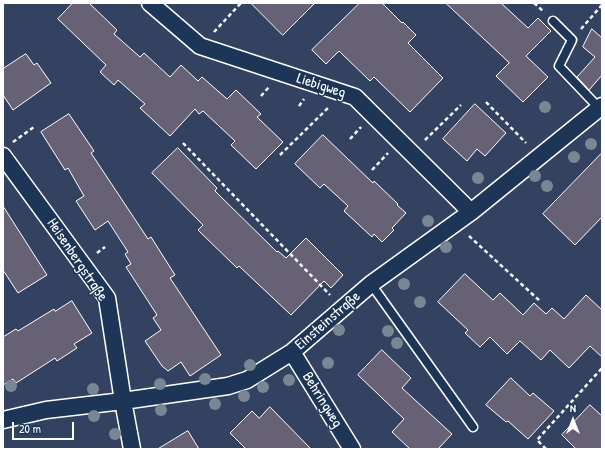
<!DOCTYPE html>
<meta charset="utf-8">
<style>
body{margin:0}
#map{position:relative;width:605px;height:452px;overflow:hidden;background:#334260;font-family:"Patrick Hand",sans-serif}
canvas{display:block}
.frame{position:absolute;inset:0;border:4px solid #fff;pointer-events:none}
.north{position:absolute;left:553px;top:400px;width:40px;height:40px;-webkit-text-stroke:3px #1d3557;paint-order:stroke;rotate:0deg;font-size:11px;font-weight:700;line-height:16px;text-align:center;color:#fff}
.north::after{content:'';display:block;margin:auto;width:14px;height:18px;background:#fff;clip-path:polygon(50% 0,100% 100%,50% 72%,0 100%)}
.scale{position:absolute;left:12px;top:422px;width:62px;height:18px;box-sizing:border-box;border:2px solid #fff;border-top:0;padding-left:5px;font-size:12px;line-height:14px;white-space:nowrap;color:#fff;-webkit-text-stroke:3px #1d3557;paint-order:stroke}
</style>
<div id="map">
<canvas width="605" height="452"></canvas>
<div class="frame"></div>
<div class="north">N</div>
<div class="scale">20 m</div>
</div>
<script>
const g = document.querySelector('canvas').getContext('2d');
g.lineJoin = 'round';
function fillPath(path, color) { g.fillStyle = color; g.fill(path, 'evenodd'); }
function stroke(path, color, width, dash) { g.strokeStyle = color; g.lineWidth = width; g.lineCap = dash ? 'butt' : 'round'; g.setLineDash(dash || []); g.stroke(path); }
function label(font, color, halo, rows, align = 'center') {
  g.font = font + ' "Patrick Hand",sans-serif'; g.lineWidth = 3; g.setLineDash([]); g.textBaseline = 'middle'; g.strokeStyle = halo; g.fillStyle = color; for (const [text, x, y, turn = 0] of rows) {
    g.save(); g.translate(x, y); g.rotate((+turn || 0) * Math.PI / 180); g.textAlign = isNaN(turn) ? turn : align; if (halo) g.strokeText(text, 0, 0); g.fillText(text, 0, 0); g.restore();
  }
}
const building = new Path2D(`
 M73 3H89L117 30 114 34 140 57 144 53 170 77 181 65 198 81 202 77 227 99 236 90 261 114 257 117 283 142 256 169 231 145 235 141 203 111 199 114 195 109 170 136 140 108 145 104 118 80 114 85 100 72 106 65 58 19Z
 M251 3H315L283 35Z
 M360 3H382L402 23 403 22 416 35 408 43 443 78 410 112 374 77 370 81 339 51 326 64 312 50Z
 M446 3H501L528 28 538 18 551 31 526 56 548 77 523 102 496 76 509 63Z
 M592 29 602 38V75L589 90 577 77 595 57 583 47Z
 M26 54 34 65 37 63 51 83 13 110 3 95V69Z
 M475 104 506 133 485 156 477 149 467 161 443 139Z
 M69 114 94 151 91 153 148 239 151 237 175 275 170 278 221 355 190 376 181 362 168 371 162 366 145 341 161 330 153 318 157 315 126 267 131 264 125 254 128 252 108 221 95 230 76 201 84 196 68 168 65 170 41 132Z
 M323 135 373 183 374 181 398 204 397 205 406 213 392 228 394 230 382 242 374 234 372 237 344 211 348 206 324 184 320 188 295 164Z
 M178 148 217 188 215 191 277 252 278 251 286 258 306 238 343 275 331 288 324 281 291 315 239 266 237 268 198 230 203 225 152 173Z
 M602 153V217L575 245 543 214Z
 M3 206 47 275 18 293 3 270Z
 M465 274 493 300 500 293 523 315 534 303 546 314 552 308 564 319 586 295 602 310V357L590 346 569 368 550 350 541 360 520 341 507 354 490 337 480 347 465 333 468 330 438 302Z
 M72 301 92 333 74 344 77 348 57 361 55 358 16 383 13 379 3 385V337L16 329 18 331 54 309 55 311Z
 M382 350 411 378 402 388 452 434 438 449H410L392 432 404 419 358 375Z
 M511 378 530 396 533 393 554 411 528 439 508 421 506 422 486 405Z
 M590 405 602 416V449H576L562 435Z
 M270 407 311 449H246L230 433 252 411 259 418Z
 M188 431 199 449H158Z`);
fillPath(building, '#676176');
stroke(building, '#fff', 1);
const lane = new Path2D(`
 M553 21 572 40 559 66 599 108
 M371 284 473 427`);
const street = new Path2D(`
 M150 3 200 46 355 97 471 212
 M3 156 107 298 123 401 132 449
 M292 352 352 449
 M3 420 46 410 123 401 228 386 247 380 292 352 371 284 471 212 602 106`);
stroke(lane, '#fff', 11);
stroke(street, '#fff', 19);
stroke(new Path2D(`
 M534 3 543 11
 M581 29 602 5
 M214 32 241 3
 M261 96 269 87
 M486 102 526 143
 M299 106 304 99
 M350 139 361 127
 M425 140 461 105
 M13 142 34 127
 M183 143 330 295
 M280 155 328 108
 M372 170 388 153
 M469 236 541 302
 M97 253 105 247
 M546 449 537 440 602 368`), '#fff', 2.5, [4, 3]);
stroke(lane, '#1d3557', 8);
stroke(street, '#1d3557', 16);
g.fillStyle = '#798794';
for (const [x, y] of [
 [545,107],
 [591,144],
 [574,157],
 [535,176],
 [478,178],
 [547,186],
 [428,221],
 [446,247],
 [404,284],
 [420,302],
 [339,330],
 [388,331],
 [397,343],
 [328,363],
 [250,365],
 [205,379],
 [289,380],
 [160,384],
 [11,386],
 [263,387],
 [93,389],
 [244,396],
 [215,404],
 [161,410],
 [94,416],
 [115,434]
]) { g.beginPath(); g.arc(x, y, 6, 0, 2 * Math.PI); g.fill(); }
label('15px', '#fff', '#1d3557', [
 ["Liebigweg",321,86,18],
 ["Heisenbergstraße",77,260,56],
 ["Einsteinstraße",328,321,-41],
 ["Behringweg",322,400,58]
]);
</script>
